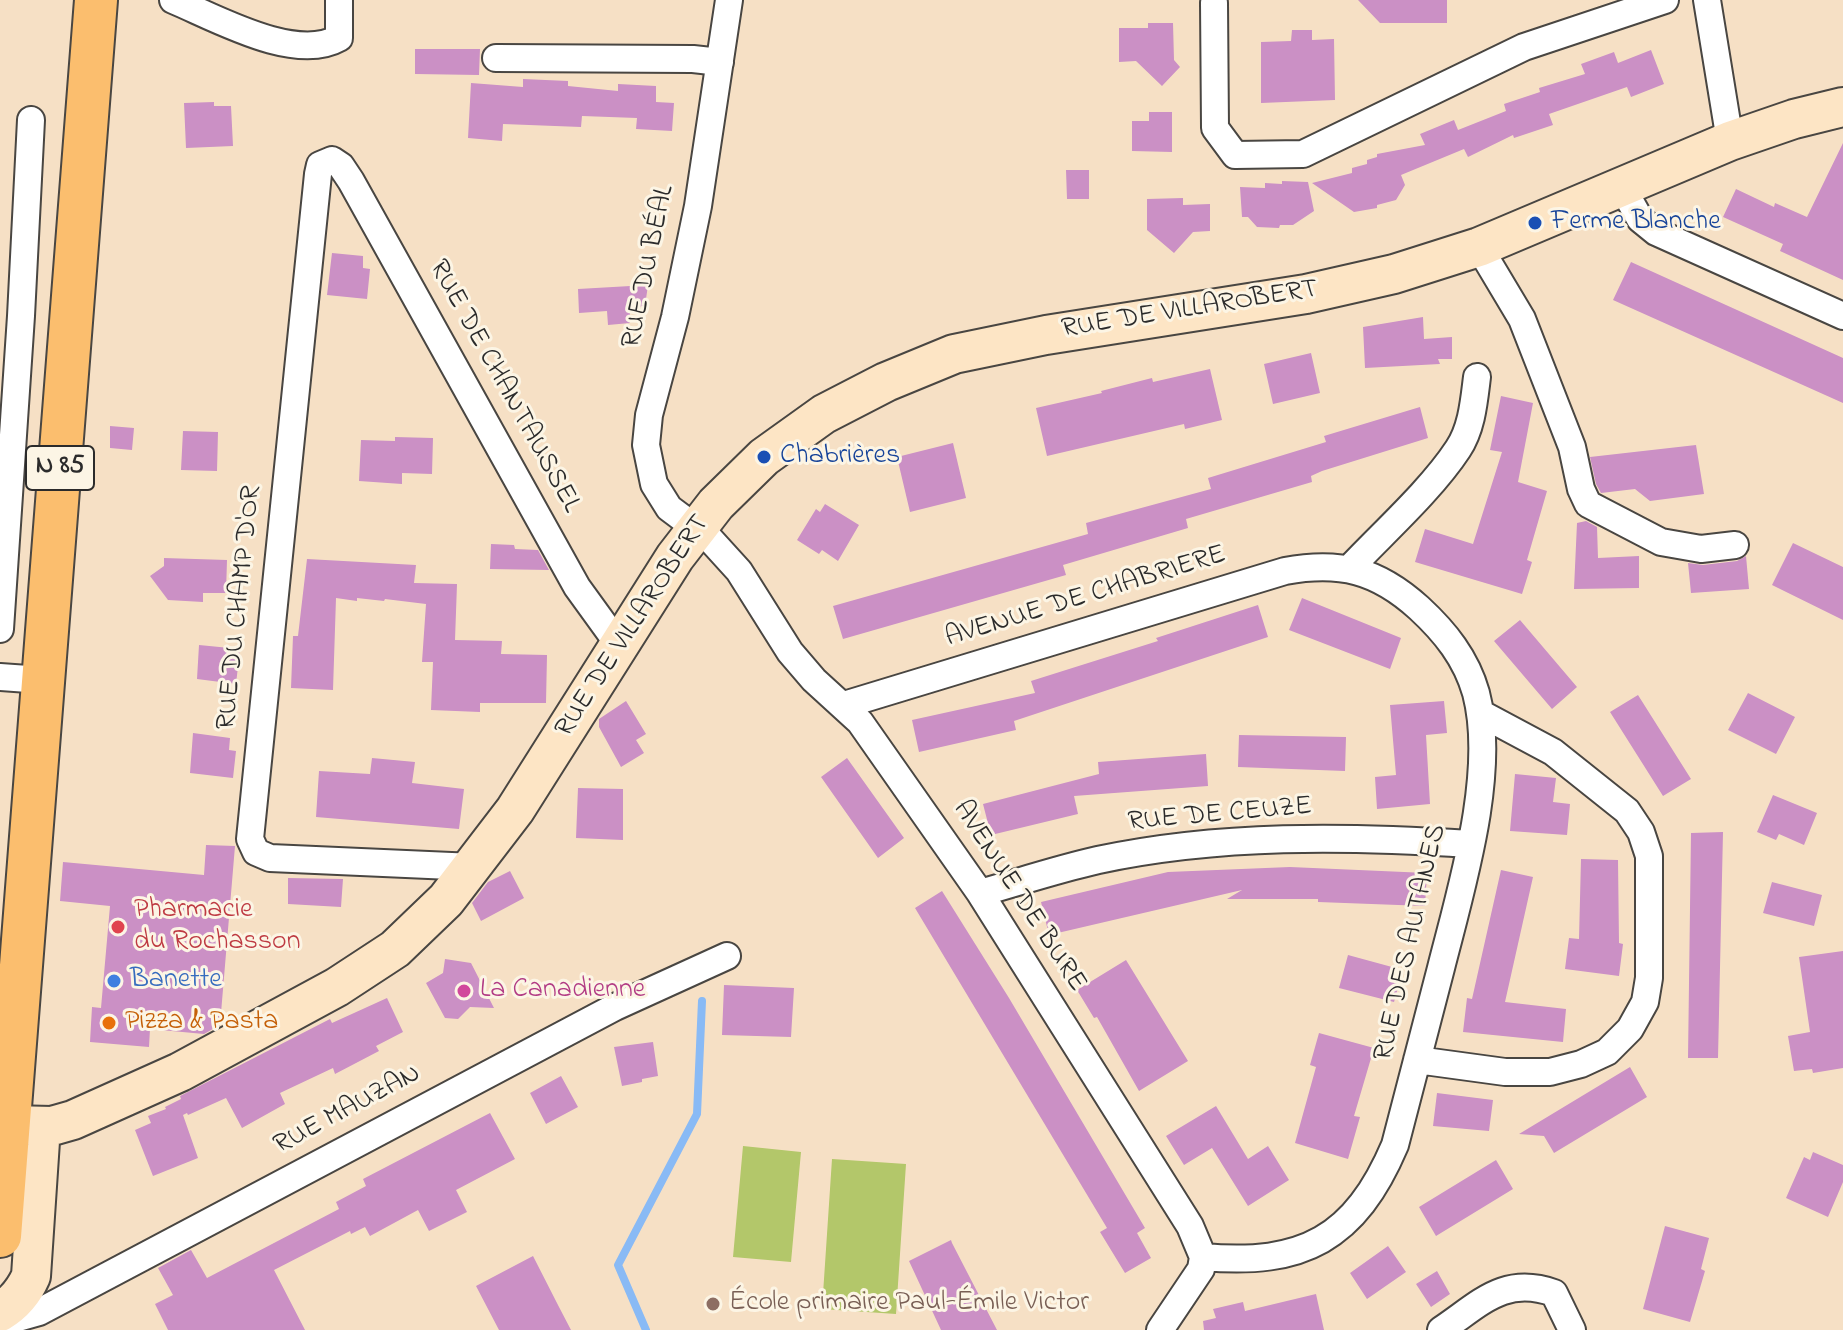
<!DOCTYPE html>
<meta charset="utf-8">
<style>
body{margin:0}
canvas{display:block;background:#f6e0c5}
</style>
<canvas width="1843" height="1330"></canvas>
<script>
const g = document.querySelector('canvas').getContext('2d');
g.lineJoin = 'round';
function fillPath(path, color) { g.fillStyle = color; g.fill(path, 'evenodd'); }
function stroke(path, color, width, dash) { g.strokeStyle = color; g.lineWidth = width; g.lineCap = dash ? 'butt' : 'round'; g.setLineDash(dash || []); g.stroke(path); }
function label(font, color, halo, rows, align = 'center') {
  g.font = font + ' "Indie Flower",sans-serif'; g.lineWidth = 6; g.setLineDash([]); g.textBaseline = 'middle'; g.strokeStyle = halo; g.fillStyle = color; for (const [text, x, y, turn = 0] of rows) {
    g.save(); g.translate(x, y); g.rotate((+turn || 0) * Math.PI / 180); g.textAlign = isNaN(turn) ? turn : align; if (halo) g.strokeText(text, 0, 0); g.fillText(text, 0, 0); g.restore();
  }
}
fillPath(new Path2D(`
 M743 1146 801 1152 791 1262 733 1257Z
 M832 1159 906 1164 896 1314 822 1309Z`), '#b3c76a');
stroke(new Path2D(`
 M646 1330 618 1265 697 1114 702 1001`), '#89baf5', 8);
fillPath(new Path2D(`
 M1358 0H1447V23H1380Z
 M1148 23H1173L1174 60 1180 67 1162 86 1136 61 1119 62V28H1148Z
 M1292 30H1312V40L1334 39 1335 100 1261 103V42L1291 41Z
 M415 49H480L479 75 415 74Z
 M1651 50 1664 84 1631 97 1627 87 1549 114 1553 125 1514 138 1513 135 1468 157 1464 149 1401 175 1405 185 1396 200 1377 205V208L1354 212 1312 183 1352 173V168L1367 164V160L1377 157V154L1425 145 1420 134 1454 120 1458 130 1506 111 1504 104 1540 92 1539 88 1585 74 1581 64 1614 52 1618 63Z
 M523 79 568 81V86L618 91V84L656 86V102L674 103 672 131 636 129 637 118 582 116 581 127 503 124 502 141 468 138 471 83 523 87Z
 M214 102V106H231L233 146 186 148 184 103Z
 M1149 112H1172V152L1132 151V121H1149Z
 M1843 143V280L1780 251 1783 244 1723 217 1736 189 1774 207 1775 203 1807 217Z
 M1066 170H1089V199H1067Z
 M1282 181 1308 182 1314 211 1293 225H1280L1279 228 1257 227 1248 217H1242L1240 187 1265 188V183L1282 184Z
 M1183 198V205L1210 204V231L1193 232 1174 253 1147 230V199Z
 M332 253 363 256V268L370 269 367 299 327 295Z
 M1631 262 1843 358V403L1613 300Z
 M648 285 645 306 630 308V323L608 325 607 311 579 313 578 289Z
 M1423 317 1424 339 1452 337V359H1438L1440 364 1365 368 1363 327Z
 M1311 353 1320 393 1273 404 1264 364Z
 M1210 369 1222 420 1185 429 1184 424 1047 456 1036 408 1102 393 1101 391 1152 378 1153 382Z
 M1501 396 1533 403 1518 482 1547 491 1527 560 1532 562 1522 594 1415 562 1425 529 1473 544 1502 452 1490 450Z
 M1420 407 1428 438 1322 471 1311 476 1312 482 1186 519 1188 528 1063 565 1066 575 843 639 833 606 1088 534 1086 523 1211 489 1208 478 1326 442 1324 436Z
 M110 426 134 428 132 450 110 448Z
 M183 431 218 432 217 471 181 470Z
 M395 437 433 438 432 474 402 473V484L359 481 361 440 395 441Z
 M953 443 966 498 910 512 897 457Z
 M1696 445 1704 494 1650 501 1635 489 1601 493 1596 484 1590 457Z
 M825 504 859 525 838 561 822 550 819 554 797 540 816 509 820 512Z
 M1586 521 1597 527 1598 558 1639 556V588L1574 589 1577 523Z
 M1793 543 1843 567V620L1772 585Z
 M491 544 514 545 515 549 538 550 549 570 490 569Z
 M1746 556 1749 589 1691 593 1688 563 1703 565 1737 561Z
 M164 558 227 560 226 593H203V602L168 600 150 576 164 566Z
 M307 559 416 565 414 583 457 584 455 640 502 641 501 654 547 655 546 703H480V712L431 710 433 662H422L426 604 385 599 384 601 357 598V601L336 598 333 690 291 688 293 636H298Z
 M1302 598 1401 638 1390 669 1289 630Z
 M1258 605 1268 637 1014 721 1016 730 919 752 912 720 1035 693 1031 681 1158 641 1156 638Z
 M1520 620 1577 687 1552 709 1494 641Z
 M199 645 240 649 236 684 197 679Z
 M1748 693 1795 717 1776 754 1728 730Z
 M1638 695 1691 779 1663 796 1610 712Z
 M626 701 646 734 636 740 644 753 621 767 599 727V719Z
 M1444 701 1447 733 1426 735 1430 804 1377 809 1375 777 1396 775 1390 705Z
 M193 733 230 738 229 750 236 751 233 778 190 773Z
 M1239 735 1346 737 1345 771 1238 767Z
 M1206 754 1208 786 1074 796 1078 814 991 835 983 804 1099 774 1098 762Z
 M372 758 415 762 412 783 464 789 459 829 316 817 319 771 370 774Z
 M847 758 904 838 878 858 821 777Z
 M1515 774 1556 778 1553 802 1570 804 1567 835 1510 831Z
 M578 788 623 789V840L576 838Z
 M1773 795 1817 813 1804 845 1779 834 1776 840 1757 832Z
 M1723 832 1718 1058H1688L1691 833Z
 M206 845 235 846 220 1025 204 1034 150 1029 149 1047 90 1042 92 1007 101 1008 110 906 60 901 63 862 204 875Z
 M1581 859 1618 860 1619 943 1623 944 1619 976 1565 969 1569 938 1579 939Z
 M1290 867 1427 873 1425 906 1318 902V899H1227L1242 890 1049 935 1041 902 1168 872Z
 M1501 870 1533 877 1505 1002 1566 1009 1563 1042 1463 1032 1467 998 1472 999Z
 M510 871 524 898 481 921 472 903 488 882Z
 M288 878 343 879 341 907 288 904Z
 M1772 882 1822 895 1814 926 1763 913Z
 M942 891 1009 998 1145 1228 1137 1233 1151 1258 1125 1273 1100 1232 1107 1228 915 908Z
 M1843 951V1068L1813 1073 1812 1069 1794 1071 1788 1036 1810 1032 1799 957Z
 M1348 955 1403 970 1394 1002 1339 988Z
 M445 959 471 963 494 1008 470 1007 458 1019 445 1018 426 983 443 973Z
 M1126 960 1188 1061 1139 1091 1097 1017 1094 1018 1077 990Z
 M724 985 794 988 791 1037 722 1035Z
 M387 998 403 1032 376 1046 379 1051 335 1074 333 1068 280 1093 285 1104 242 1128 226 1098 188 1115 187 1113 183 1115 198 1158 153 1176 135 1130 151 1123 148 1116 166 1109 165 1107 181 1099 180 1096 330 1019 332 1023Z
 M1319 1033 1374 1048 1354 1116 1360 1117 1348 1159 1295 1143 1316 1067 1310 1065Z
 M653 1042 658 1076 642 1079V1082L622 1086 614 1047Z
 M1630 1067 1647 1097 1554 1153 1544 1136 1519 1134Z
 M561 1076 578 1107 546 1124 530 1093Z
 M1437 1093 1493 1100 1489 1131 1433 1126Z
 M1216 1106 1248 1159 1268 1146 1289 1180 1248 1206 1212 1148 1184 1165 1166 1136Z
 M490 1113 515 1159 456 1190 467 1212 429 1231 418 1210 370 1236 365 1227 351 1234 350 1231 274 1270 305 1330H168L155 1304 173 1295 158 1268 191 1250 207 1278 339 1209 336 1202 366 1186 363 1179Z
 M1813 1152 1843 1165V1182L1828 1217 1786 1198 1804 1157 1810 1160Z
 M1496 1160 1513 1189 1436 1236 1419 1207Z
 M1665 1226 1709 1238 1701 1269 1705 1271 1690 1322 1643 1309Z
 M951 1240 952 1243 997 1330H941L909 1261Z
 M1388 1246 1406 1272 1367 1299 1350 1273Z
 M533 1256 559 1307 571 1330H499L476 1286Z
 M1437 1271 1450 1294 1431 1307 1416 1284Z
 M1316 1294 1324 1330H1204L1203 1321 1216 1318 1213 1309 1243 1302 1245 1311Z`), '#cb90c5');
const minor = new Path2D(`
 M173 0C216 18 295 63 339 38V0
 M729 0 698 206 675 317 649 415 646 445 654 484 669 508 709 538 739 571 790 652 814 680 860 722 980 893 1190 1226 1203 1257 1201 1269 1160 1330
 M1707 0 1730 141
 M1214 3 1215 128 1235 155 1303 154 1524 47 1665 0
 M496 58 693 59 720 62
 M1622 187 1640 219 1656 232 1843 316
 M1479 247 1522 319 1572 447 1581 489 1588 504 1661 542 1701 549 1735 545
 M1350 568C1384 532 1431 490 1458 449 1472 428 1474 401 1477 377
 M0 629 21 316 31 120
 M0 677 42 680
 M844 705 1285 571C1340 561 1377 570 1419 608 1445 632 1466 658 1476 693 1497 773 1461 889 1441 968 1426 1027 1410 1086 1395 1145 1355 1239 1303 1266 1203 1257
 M474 867 270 858 256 852 250 839 318 174 320 165 332 160 341 166 351 181 577 587 619 645
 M980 893C1019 882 1058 869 1098 860 1220 834 1346 836 1470 844
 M1417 1060 1505 1072H1550L1581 1064 1607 1052 1630 1029 1645 1002 1649 978V856L1641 832 1627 811 1553 752 1480 713
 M0 1323 39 1312 615 1007 727 956
 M1441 1330C1480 1304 1504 1275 1554 1293L1572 1330`);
const secondary = new Path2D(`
 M10 1125 52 1126 73 1120 180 1072 337 987 395 949 446 900 515 810 675 557 716 504 764 457 824 414 886 382 954 354 1046 335 1306 294 1394 274 1479 247 1730 141 1794 119 1843 107
 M0 1312C15 1303 24 1292 31 1276L41 1126`);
const primary = new Path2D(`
 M0 1236 96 0`);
stroke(minor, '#494642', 30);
stroke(secondary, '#494642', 42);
stroke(primary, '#494642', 46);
stroke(minor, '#fff', 26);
stroke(secondary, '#fde5c5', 38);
stroke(primary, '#fbbe6e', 42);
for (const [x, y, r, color] of [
 [1535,223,8,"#1a4fb4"],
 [764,457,8,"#1a4fb4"],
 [118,927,8,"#e0444e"],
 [114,981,8,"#3f7fe0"],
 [464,991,8,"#d1479c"],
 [109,1023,8,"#e8710a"],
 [713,1304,8,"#8d6e63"]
]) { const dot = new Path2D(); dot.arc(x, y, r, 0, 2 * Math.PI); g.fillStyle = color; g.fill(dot); stroke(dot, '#fcf5e5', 3); }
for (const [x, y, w] of [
 [60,468,68]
]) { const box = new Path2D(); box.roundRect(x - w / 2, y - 22, w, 44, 6); g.fillStyle = '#fcf5e5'; g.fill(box); stroke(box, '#2b2b2b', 2); }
label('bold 26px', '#2b2b2b', null, [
 ["N 85",60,468]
]);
label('28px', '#164399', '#fcf5e5', [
 ["Ferme Blanche",1551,223],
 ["Chabrières",780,457]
], 'left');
label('28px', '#2b2b2b', '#fcf5e5', [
 ["RUE DU BÉAL",650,267,-78],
 ["RUE DE VILLAROBERT",1190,311,-9],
 ["RUE DE CHANTAUSSEL",503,387,61],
 ["AVENUE DE CHABRIERE",1086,598,-17],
 ["RUE DU CHAMP D'OR",241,608,-84],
 ["RUE DE VILLAROBERT",634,627,-57],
 ["RUE DE CEUZE",1220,816,-5],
 ["AVENUE DE BURE",1018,897,57],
 ["RUE DES AUTANES",1412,943,-77],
 ["RUE MAUZAN",348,1111,-28]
]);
label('28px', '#be3a42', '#fcf5e5', [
 ["Pharmacie",134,911],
 ["du Rochasson",134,943]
], 'left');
label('28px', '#366cbe', '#fcf5e5', [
 ["Banette",130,981]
], 'left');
label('28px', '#b23c85', '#fcf5e5', [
 ["La Canadienne",480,991]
], 'left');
label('28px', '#c56008', '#fcf5e5', [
 ["Pizza & Pasta",125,1023]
], 'left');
label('28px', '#785e54', '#fcf5e5', [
 ["École primaire Paul-Émile Victor",729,1304]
], 'left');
</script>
